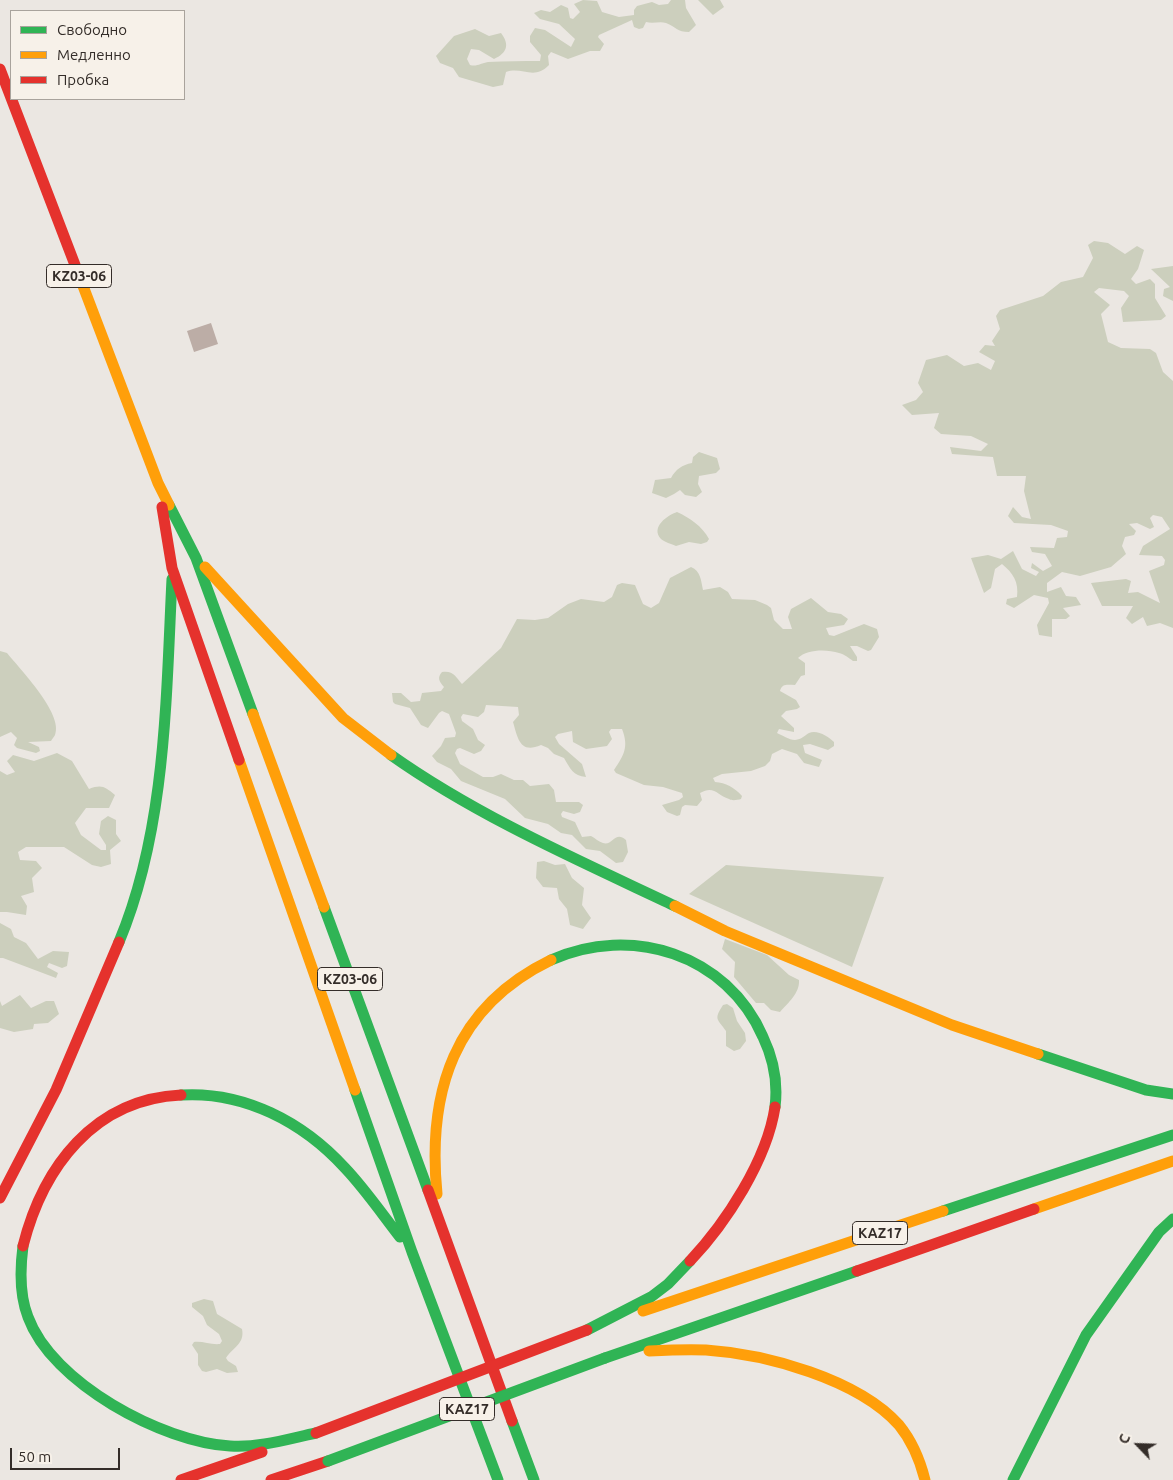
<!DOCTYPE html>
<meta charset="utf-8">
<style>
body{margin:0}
#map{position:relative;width:1173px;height:1480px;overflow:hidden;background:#ebe7e2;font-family:Ubuntu,sans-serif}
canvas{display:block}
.legend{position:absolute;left:10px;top:10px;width:175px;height:90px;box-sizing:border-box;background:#f7f1e9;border:1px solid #a9a39c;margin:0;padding:6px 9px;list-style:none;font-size:15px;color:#342d29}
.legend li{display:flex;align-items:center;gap:10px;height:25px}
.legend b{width:25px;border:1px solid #a9a39c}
.north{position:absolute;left:1113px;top:1420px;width:50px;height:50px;-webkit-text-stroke:4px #f7f1e9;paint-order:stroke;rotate:294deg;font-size:14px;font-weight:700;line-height:20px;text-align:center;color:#342d29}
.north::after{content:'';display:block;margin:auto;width:18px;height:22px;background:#342d29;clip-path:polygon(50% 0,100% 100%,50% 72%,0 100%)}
.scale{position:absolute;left:10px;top:1448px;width:110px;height:22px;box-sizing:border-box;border:2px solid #342d29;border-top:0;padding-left:6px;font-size:15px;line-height:18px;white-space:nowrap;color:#342d29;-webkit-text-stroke:4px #f7f1e9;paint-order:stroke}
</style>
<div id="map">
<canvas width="1173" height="1480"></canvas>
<ul class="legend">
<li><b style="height:6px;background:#30b455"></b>Свободно</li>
<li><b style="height:6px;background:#ff9f0a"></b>Медленно</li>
<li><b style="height:6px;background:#e5322d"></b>Пробка</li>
</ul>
<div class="north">С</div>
<div class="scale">50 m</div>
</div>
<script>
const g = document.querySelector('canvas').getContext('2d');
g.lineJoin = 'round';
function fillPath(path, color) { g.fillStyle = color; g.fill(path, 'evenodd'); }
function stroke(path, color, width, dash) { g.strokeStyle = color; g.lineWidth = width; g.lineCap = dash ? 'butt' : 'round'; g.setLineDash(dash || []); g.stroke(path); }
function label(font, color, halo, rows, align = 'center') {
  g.font = font + ' Ubuntu,sans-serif'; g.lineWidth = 5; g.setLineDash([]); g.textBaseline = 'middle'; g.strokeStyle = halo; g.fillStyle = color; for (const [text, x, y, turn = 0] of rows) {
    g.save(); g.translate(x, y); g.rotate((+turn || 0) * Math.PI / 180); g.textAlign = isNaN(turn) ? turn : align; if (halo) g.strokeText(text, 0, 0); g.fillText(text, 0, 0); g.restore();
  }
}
fillPath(new Path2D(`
 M583 0 597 1 602 12 619 17 634 15V10L637 6 652 2 659 5 668 4 671 0H685L686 8 696 25 689 32C677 32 676 27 666 23 660 21 653 24 646 22L643 28 639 29 634 27 632 20 599 35 598 37 604 44 600 51H590L568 59 551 52 548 56 549 65C534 81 522 66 506 72L503 85 493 87 459 77 453 68 440 63 436 56 454 36 475 29 489 36 501 33C510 45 507 53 494 59L479 50 471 49 467 59 470 65C477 67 481 63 488 62 506 61 522 61 540 61L541 55 530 42V36L535 28 545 30 571 47 575 39 559 24 540 19 534 13 541 10 550 12 561 5 568 8 570 18 573 19 580 12 574 4Z
 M698 0H720L724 7 713 15Z
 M1094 241 1108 243 1125 254 1137 246 1144 250 1138 269 1131 279 1136 284 1150 279 1155 284V298L1166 316 1161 320 1123 322 1121 308 1129 296 1124 291 1099 288 1094 292 1110 305 1101 314 1108 342 1121 348 1150 349 1156 353 1163 372 1173 381V628L1160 623 1147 626 1143 617 1132 624 1126 618 1133 606H1102L1091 583 1126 579 1131 581 1128 593 1138 592 1160 603 1149 571 1164 565 1165 560 1162 556 1139 555 1143 546 1170 529 1162 517 1153 515 1150 518 1154 527 1150 529 1137 523 1129 524 1136 531 1134 535 1125 537 1122 546 1126 554 1111 567 1080 576 1062 572 1047 583V592L1061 587 1066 596 1076 597 1081 605 1063 608 1070 616 1066 619H1052V637L1039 635 1037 625 1049 603 1048 598 1034 595 1014 608 1006 604 1007 599 1017 597C1019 582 1013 573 1002 564L995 569 991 588 984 593 971 558 988 555 1001 559 1013 551 1022 569 1036 576 1039 572 1031 568 1032 563 1043 571 1052 566 1045 554 1032 552 1030 547 1054 548 1057 538 1067 537 1068 531 1051 525 1014 523 1008 516 1013 507 1022 517 1031 519 1024 491 1026 476H997L993 457 952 454 950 447 981 451 988 444 971 436 941 434 934 428 939 413 912 415 902 405 916 400 923 392 918 383 926 360 947 355 964 366 978 363 991 370 995 361 979 352 985 345 995 346 992 341 1000 329 996 316 1000 310 1043 296 1061 282 1083 277 1093 258 1088 245Z
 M1173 266V301L1163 296 1164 289 1170 287 1151 269Z
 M699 452 717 458 720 469 716 473 699 476 698 484 702 492 696 497 685 495 680 490 674 494 666 498 652 493 655 480 671 478C676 469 682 465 692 463L693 457Z
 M677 512C690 518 702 526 709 539L707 542 701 544 689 542 676 546C672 544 664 542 661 539 650 527 668 515 677 512Z
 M691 567C701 571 701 581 703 590L720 587 728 592 732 599 755 600 767 605 771 608 774 620 783 629H792L788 617 791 609 811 598 828 612 841 614 848 619 844 625 826 628 829 635 834 636 864 624 877 629 879 637 871 650 868 651 857 646H850L857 657V661H853C849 658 844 654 839 653 827 649 807 649 798 658L805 663V675L801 676 795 685C788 685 782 683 780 691L796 700 800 707 797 709 786 711 781 716 794 728V732L779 729 777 733C782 735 789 740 795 740 802 739 804 736 809 733 817 729 829 737 834 742V746L828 750 810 744 803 745 805 753 822 760 819 767 804 763 797 754 782 749 772 754 770 761 765 766 751 771 722 774 713 778 715 782C726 783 734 787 742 796L741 799C737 800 732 801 729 799 717 795 714 785 700 793L702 800 697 806 685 805 682 807 680 815 677 816 667 812 662 805 679 800 683 797 682 793 663 787 644 785 616 773 614 770C624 755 629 747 622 729H611L609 732 612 739 607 746 586 749 573 742 572 731 558 734 555 737 559 744 582 764 586 777C573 776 570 768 564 758L554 754 548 748 541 745C520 754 518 739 513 722L519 715 518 707 486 705 484 712 478 717 463 714 461 717 462 721 473 729 478 740 485 745 481 751 474 754 460 748 457 749 455 753 460 764 483 777H493L501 774 514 780H523L530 786 549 784 554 790 556 802H579L583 805 580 812 574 814 563 811 561 814 562 817 575 822 582 837 591 836C595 838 599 842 603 843 613 846 615 830 626 840L628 852 623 862 616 863 600 851 586 849 572 835 561 833 548 824 525 818 505 799 461 781 451 769 437 762 432 756 441 746 445 738 455 737 456 733 449 714 442 711 439 713 428 728 421 725 410 708 395 704 393 702 392 693H401L411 702 420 701 422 693 441 691 444 687C439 681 437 678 442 672 453 670 456 677 462 684L501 648 517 619 535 620 548 618 568 604 581 599 604 602 612 597 617 585 622 583 635 585 643 604 651 608 659 603 670 578Z
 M0 651 7 653C19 668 64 714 55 735 54 737 52 739 51 741L28 742 39 747 40 751 36 753 17 748 14 745 17 738 11 732 0 737Z
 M57 753 72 761 89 789C102 784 105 787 115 795L109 808H86L75 823 81 835 101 850H106V845L99 834 101 821 108 816 116 820V834L121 841 110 850 111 864 101 867 92 865 64 847H26L18 852 20 860 36 861 42 868 32 878 34 892 21 896 27 906 26 915 7 912H0V771L7 775 15 772 7 761 13 755 34 761Z
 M544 861 555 865 565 864 572 878 584 888 582 905 591 918 583 929 570 925 567 909 559 899 557 888 543 887 536 878 537 862Z
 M726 865 884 877 852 967 689 894Z
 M0 923 11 929 14 937 26 943 38 959 53 951 69 952 67 966 62 968 49 963 47 967 58 973 56 978 3 958H0Z
 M725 939 767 955 789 975 799 980C800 993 788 1003 780 1012L771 1010 764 1003H756L734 977 735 962 722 949Z
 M20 995 31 1008 46 1001H54L59 1014 48 1023 34 1024 33 1029 14 1032 0 1028V1001L2 1006Z
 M727 1004 733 1008 737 1021 745 1033 746 1041 740 1049 734 1051 726 1046V1031C718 1019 713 1020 723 1005Z
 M204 1299 213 1301 217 1314 242 1329C245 1344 233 1347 226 1358L228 1361 236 1366 238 1372 227 1373 217 1369 206 1372 202 1371 198 1365V1354L192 1345 194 1342C203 1341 211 1345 220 1344L222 1341 219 1334 207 1325 203 1316 192 1307V1303Z`), '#cccfbd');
fillPath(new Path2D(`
 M211 323 218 344 194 352 187 331Z`), '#bcada6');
stroke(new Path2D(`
 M169 505 196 558 253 714
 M391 755C477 816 580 861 675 906
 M324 907 428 1190
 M119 942C166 830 166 699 172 579
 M551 960C631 924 727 954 763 1037 773 1058 778 1083 775 1107
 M1038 1054 1146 1090 1173 1094
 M355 1090 412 1252 498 1480
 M181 1095C244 1091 303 1122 345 1168 365 1189 382 1214 400 1237
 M943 1211 1173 1135
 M23 1246C20 1269 19 1294 28 1317 52 1383 162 1442 230 1446 259 1448 288 1439 316 1433
 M587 1330 651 1297 668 1284 690 1261
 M605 1358 857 1271
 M512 1421 534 1480
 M1013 1480 1086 1335 1159 1232 1173 1219`), '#30b455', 11);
stroke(new Path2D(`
 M80 278 158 483 169 505
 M205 567 343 718 391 755
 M253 714 324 907
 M239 760 355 1090
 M675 906 725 931 952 1025 1038 1054
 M437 1194C427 1092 454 1007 551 960
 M1034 1209 1173 1161
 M643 1311 943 1211
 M649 1351C668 1350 687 1349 706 1350 766 1354 858 1379 899 1425 912 1441 920 1460 925 1480`), '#ff9f0a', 11);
stroke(new Path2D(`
 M0 69 80 278
 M162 507 172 568 239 760
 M428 1190 512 1421
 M0 1198 56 1090 119 942
 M23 1246C43 1167 94 1099 181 1095
 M690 1261C726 1223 767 1160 775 1107
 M857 1271 1034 1209
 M181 1480 262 1452
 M271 1480 328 1461`), '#e5322d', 11);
stroke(new Path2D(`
 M328 1461 605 1358`), '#30b455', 11);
stroke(new Path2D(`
 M316 1433 587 1330`), '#e5322d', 11);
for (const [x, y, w] of [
 [79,276,65],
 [350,979,65],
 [880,1233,55],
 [467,1409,55]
]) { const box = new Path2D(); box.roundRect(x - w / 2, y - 11.5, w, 23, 4); g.fillStyle = '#f7f1e9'; g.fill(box); stroke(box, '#342d29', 1); }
label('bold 14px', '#342d29', null, [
 ["KZ03-06",79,276],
 ["KZ03-06",350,979],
 ["KAZ17",880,1233],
 ["KAZ17",467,1409]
]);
</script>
